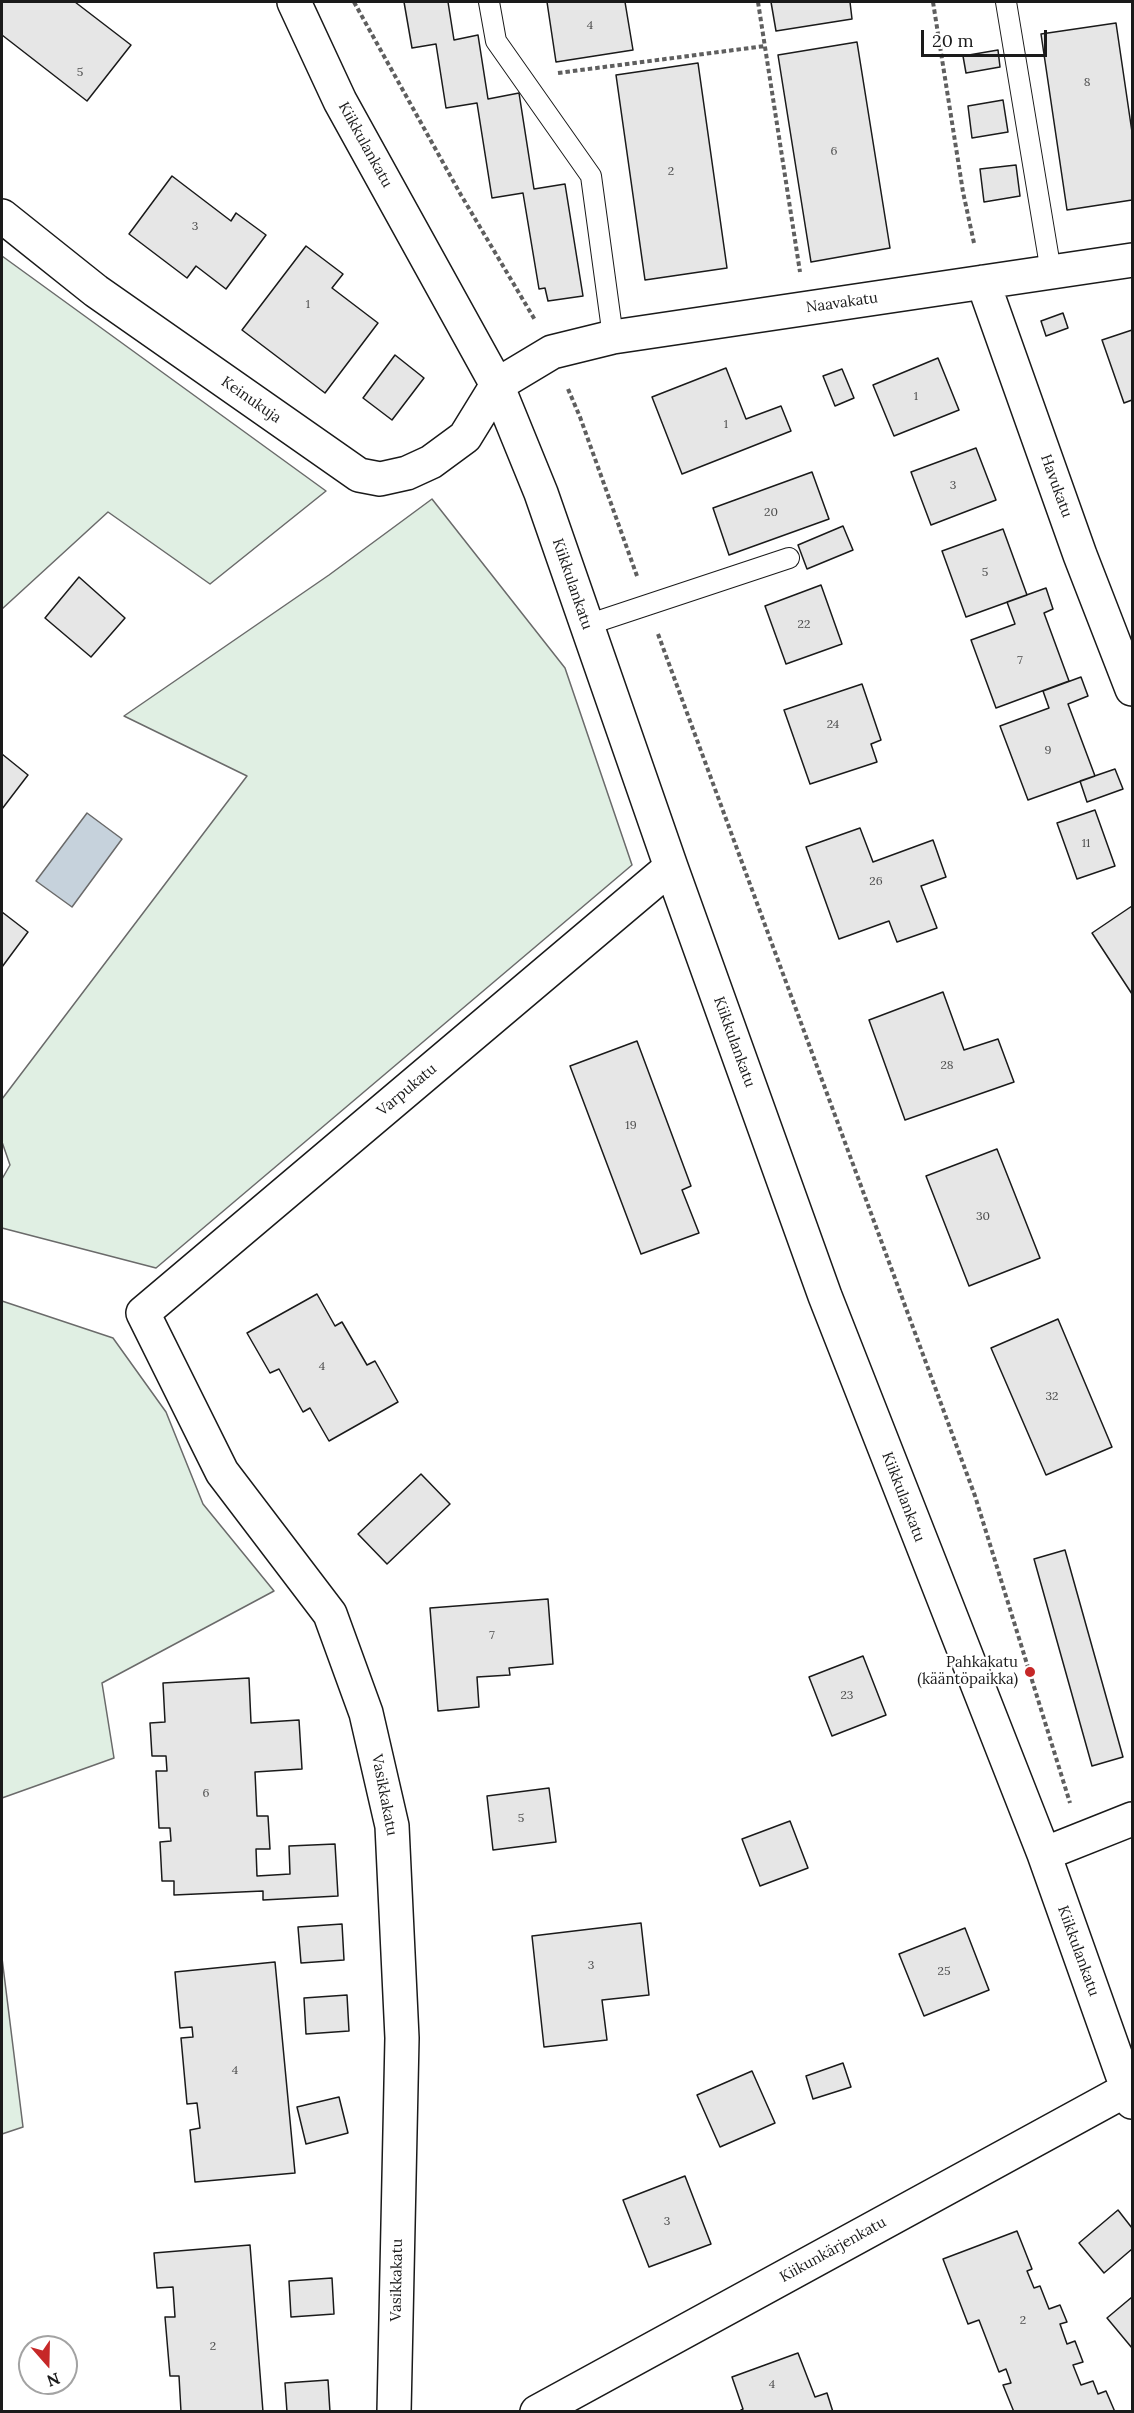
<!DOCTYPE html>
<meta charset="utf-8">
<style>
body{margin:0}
#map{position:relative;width:1134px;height:2413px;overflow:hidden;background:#fff;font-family:Lora,serif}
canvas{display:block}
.frame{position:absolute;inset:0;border:3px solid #1a1a1a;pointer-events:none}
.north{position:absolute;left:18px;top:2335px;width:60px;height:60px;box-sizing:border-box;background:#fff;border:2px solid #a3a3a3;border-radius:50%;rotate:160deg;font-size:16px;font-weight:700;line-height:24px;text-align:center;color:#1a1a1a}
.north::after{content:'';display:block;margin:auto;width:21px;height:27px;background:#c62828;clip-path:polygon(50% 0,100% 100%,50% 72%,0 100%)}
.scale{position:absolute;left:921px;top:30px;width:126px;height:27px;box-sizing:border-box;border:3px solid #1a1a1a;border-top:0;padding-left:8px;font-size:18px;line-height:21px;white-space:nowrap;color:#1a1a1a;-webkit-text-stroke:4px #fff;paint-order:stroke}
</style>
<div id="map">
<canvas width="1134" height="2413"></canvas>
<div class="frame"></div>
<div class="north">N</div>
<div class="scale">20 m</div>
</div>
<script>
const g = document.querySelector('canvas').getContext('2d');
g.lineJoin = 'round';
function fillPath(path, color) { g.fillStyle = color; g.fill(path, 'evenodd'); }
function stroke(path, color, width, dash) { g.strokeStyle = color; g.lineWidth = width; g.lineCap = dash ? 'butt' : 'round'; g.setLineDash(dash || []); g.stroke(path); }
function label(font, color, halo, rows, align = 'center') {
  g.font = font + ' Lora,serif'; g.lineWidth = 4.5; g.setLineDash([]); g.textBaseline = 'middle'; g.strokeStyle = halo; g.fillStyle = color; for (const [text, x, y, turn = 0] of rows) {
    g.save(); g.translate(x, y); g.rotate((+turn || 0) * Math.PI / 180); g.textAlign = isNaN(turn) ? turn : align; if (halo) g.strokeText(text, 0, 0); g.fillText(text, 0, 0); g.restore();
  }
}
const green = new Path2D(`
 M2 256 326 491 210 584 108 512 2 609Z
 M432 499 565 668 632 865 156 1268 2 1228V1179L10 1165 2 1142V1099L247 776 124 716 329 575Z
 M2 1301 113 1338 166 1412 203 1504 274 1591 102 1683 114 1758 2 1798Z
 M2 1958 23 2127 2 2134Z`);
fillPath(green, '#e0efe3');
stroke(green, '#6a6a6a', 1.5);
const water = new Path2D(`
 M87 813 122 839 72 907 36 881Z`);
fillPath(water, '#c6d2dc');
stroke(water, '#6a6a6a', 1.5);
const building = new Path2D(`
 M2 2H75L131 45 87 101 2 35Z
 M404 2H448L454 40 478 35 488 99 519 93 534 189 565 184 583 296 548 301 545 288 539 289 523 193 492 198 477 103 446 108 436 44 412 48Z
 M547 2H625L633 50 556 62Z
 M771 2H850L852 19 776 31Z
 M1116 23 1132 132V200L1067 210 1041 34Z
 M857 42 890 248 811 262 778 55Z
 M998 50 1000 67 966 73 963 56Z
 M698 63 727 268 645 280 616 75Z
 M1003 100 1008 132 972 138 968 106Z
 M1016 165 1020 196 984 202 980 169Z
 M172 176 231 221 236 213 266 235 226 289 196 266 187 278 129 234Z
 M306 246 343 274 332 288 378 323 325 393 242 330Z
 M1063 313 1068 328 1046 336 1041 321Z
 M1132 330V400L1124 403 1102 340Z
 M395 355 424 378 392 420 363 398Z
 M938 358 959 410 894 436 873 385Z
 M726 368 746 419 781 406 791 431 682 474 652 397Z
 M842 369 854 398 835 406 823 376Z
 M976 448 996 500 931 525 911 472Z
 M812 472 829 519 729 555 713 508Z
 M843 526 853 550 807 569 798 545Z
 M1003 529 1027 595 966 617 942 551Z
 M79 577 125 618 91 657 45 618Z
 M821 585 842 644 786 664 765 606Z
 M1046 588 1053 609 1044 613 1069 681 996 708 971 640 1015 624 1007 602Z
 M1081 677 1088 696 1068 704 1095 776 1028 800 1000 726 1049 708 1043 691Z
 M862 684 881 740 871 744 877 762 810 784 784 710Z
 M2 754 28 775 2 809Z
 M1115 769 1123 789 1087 802 1080 781Z
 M1095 810 1115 866 1077 879 1057 823Z
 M860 828 873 862 933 840 946 877 921 886 937 928 897 942 889 921 839 939 806 847Z
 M1132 906V994L1092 933Z
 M2 912 28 932 2 967Z
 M943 992 964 1050 998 1039 1014 1082 905 1120 869 1020Z
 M637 1041 691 1186 682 1190 699 1233 641 1254 570 1066Z
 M997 1149 1040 1258 969 1286 926 1176Z
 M317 1294 335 1326 342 1322 367 1365 375 1361 398 1402 329 1441 310 1408 303 1412 279 1369 270 1373 247 1333Z
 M1058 1319 1112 1447 1046 1475 991 1348Z
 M421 1474 450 1504 387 1564 358 1534Z
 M1065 1550 1123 1757 1092 1766 1034 1559Z
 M548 1599 553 1664 509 1668 510 1675 477 1677 479 1707 438 1711 430 1608Z
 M863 1656 886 1715 832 1736 809 1677Z
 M249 1678 251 1723 299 1720 302 1769 255 1772 257 1816H268L270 1849H256L257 1876 290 1874 289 1846 335 1844 338 1896 263 1900V1891L174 1895V1881H162L160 1842 171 1841 170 1828H159L156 1771H167L166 1756H152L150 1723 165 1722 163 1683Z
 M549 1788 556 1842 493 1850 487 1796Z
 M790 1821 808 1868 760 1886 742 1839Z
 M641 1923 649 1995 602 2000 607 2040 544 2047 532 1936Z
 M342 1924 344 1960 301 1963 298 1927Z
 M965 1928 989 1990 924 2016 899 1954Z
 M275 1962 295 2173 195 2182 190 2130 200 2128 197 2103 187 2104 181 2038 193 2037 192 2027 180 2028 175 1972Z
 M347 1995 349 2031 306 2034 304 1998Z
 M843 2063 851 2087 813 2099 806 2076Z
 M752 2071 775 2123 720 2147 697 2095Z
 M339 2097 348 2133 306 2144 297 2107Z
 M685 2176 711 2244 649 2267 623 2200Z
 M1118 2210 1132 2228V2249L1104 2273 1079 2243Z
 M1017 2231 1032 2269 1027 2271 1034 2288 1040 2286 1049 2309 1060 2305 1067 2322 1060 2324 1067 2344 1075 2341 1083 2362 1073 2365 1081 2385 1093 2381 1098 2394 1106 2391 1115 2412H1014L1003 2385 1011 2383 1006 2369 999 2372 979 2320 968 2324 943 2259Z
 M250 2245 263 2412H181L179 2376H170L165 2317H175L173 2287 157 2288 154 2253Z
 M332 2278 334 2314 291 2317 289 2281Z
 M1132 2297V2348L1107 2318Z
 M798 2353 815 2397 827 2393 833 2412H738L743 2409 732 2377Z
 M328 2380 330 2412H287L285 2383Z`);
fillPath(building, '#e6e6e6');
stroke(building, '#1a1a1a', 1.5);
const lane = new Path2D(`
 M489 2 496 41 591 176 613 337
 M1006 2 1051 272
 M587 625 789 558`);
const street = new Path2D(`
 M294 2 340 101 497 385 541 493 671 867 825 1296 1044 1854 1132 2102
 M2 216 96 291 359 475 380 479 407 473 431 462 465 437 497 385 552 352 613 337 1132 260
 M983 282 1080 555 1132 689
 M1044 1854 1132 1819
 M394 2412 402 2038 392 1826 366 1713 330 1614 222 1472 143 1313 671 867
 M537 2412 1128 2089`);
stroke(lane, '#1a1a1a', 22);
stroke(street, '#1a1a1a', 36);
stroke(new Path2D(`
 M354 2 461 195 535 320
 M758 2 800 272
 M933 2 963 192 974 243
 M558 73 765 46
 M568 389 580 417 637 576
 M658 634 975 1496 1070 1803`), '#5f5f5f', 4, [4.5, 3]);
stroke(lane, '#fff', 20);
stroke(street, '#fff', 33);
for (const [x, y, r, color] of [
 [1030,1672,6,"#c62828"]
]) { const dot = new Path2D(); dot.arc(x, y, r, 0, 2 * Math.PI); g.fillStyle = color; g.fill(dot); stroke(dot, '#fff', 2); }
label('12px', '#4d4d4d', null, [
 ["4",590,26],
 ["5",80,73],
 ["8",1087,83],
 ["6",834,152],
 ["2",671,172],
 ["3",195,227],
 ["1",308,305],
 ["1",916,397],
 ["1",726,425],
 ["3",953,486],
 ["20",771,513],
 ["5",985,573],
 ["22",804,625],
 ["7",1020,661],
 ["24",833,725],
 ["9",1048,751],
 ["11",1086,844],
 ["26",876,882],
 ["28",947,1066],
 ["19",631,1126],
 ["30",983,1217],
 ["4",322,1367],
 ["32",1052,1397],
 ["7",492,1636],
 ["23",847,1696],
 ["6",206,1794],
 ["5",521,1819],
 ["3",591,1966],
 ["25",944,1972],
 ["4",235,2071],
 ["3",667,2222],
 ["2",1023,2321],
 ["2",213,2347],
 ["4",772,2385]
]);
label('15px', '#1a1a1a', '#fff', [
 ["Kiikkulankatu",365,145,61],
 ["Naavakatu",842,303,-8],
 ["Keinukuja",251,400,35],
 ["Havukatu",1056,486,70],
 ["Kiikkulankatu",572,584,71],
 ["Kiikkulankatu",734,1042,70],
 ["Varpukatu",407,1090,-40],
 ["Kiikkulankatu",903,1497,69],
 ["Vasikkakatu",384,1795,79],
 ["Kiikkulankatu",1078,1951,70],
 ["Kiikunkärjenkatu",833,2250,-29],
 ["Vasikkakatu",397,2280,-89]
]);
label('15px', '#1a1a1a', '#fff', [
 ["Pahkakatu",1018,1663],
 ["(kääntöpaikka)",1018,1680]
], 'right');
</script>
